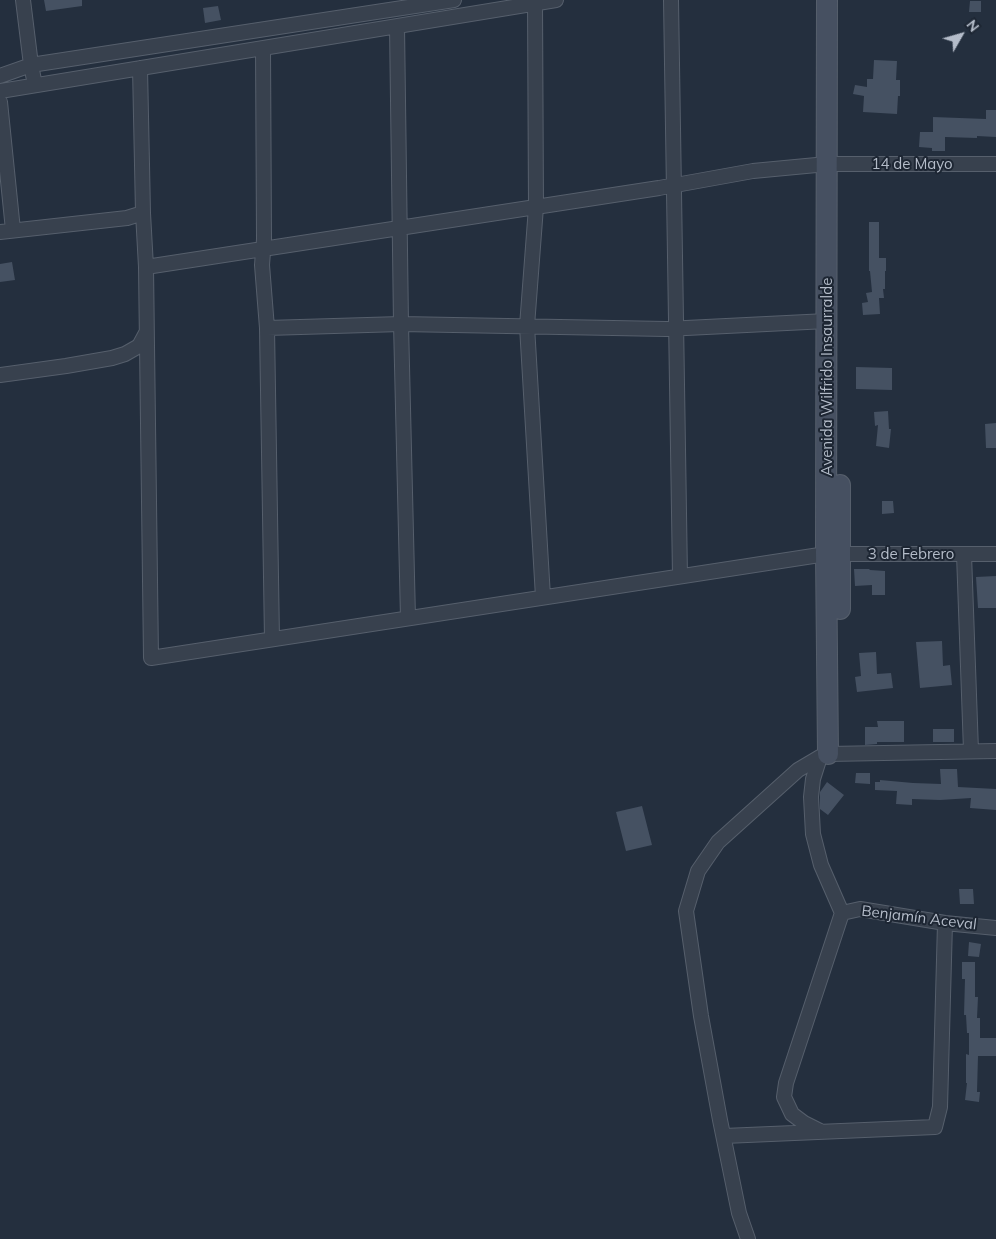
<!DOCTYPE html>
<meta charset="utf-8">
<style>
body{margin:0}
#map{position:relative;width:996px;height:1239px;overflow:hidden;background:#242f3e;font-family:Mulish,sans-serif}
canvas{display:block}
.north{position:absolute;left:936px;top:10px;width:50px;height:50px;-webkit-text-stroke:4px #1d2633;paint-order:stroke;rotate:52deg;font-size:14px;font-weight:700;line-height:20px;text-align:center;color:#b4bcc9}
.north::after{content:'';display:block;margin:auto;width:18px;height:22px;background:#b4bcc9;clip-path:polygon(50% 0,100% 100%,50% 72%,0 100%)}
</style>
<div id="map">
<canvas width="996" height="1239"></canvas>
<div class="north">N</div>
</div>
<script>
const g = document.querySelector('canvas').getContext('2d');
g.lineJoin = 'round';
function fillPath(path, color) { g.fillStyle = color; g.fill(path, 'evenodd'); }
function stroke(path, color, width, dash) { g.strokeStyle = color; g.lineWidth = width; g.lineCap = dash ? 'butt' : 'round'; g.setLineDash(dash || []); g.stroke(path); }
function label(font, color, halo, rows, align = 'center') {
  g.font = font + ' Mulish,sans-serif'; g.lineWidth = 4; g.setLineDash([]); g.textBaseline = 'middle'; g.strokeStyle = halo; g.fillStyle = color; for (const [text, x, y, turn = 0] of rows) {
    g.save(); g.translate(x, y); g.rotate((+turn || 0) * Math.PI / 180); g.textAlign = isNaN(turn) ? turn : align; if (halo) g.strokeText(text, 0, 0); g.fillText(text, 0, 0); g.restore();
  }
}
fillPath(new Path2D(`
 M44 0H82V6L46 11Z
 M970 1H981V12H969Z
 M218 6 221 20 205 23 203 8Z
 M874 60 897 61 896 80H900V96H898L897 114 863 112 864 96 853 94 855 85 867 87V79H873Z
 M986 110H996V137L977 136V138L945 137V151H932V148L919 147 920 132H933V117L986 119Z
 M869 222H879V258H886V271H885V289H883L884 298H879L880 314 863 315 862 303 868 302 866 293 872 292 870 271H869Z
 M12 262 15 280 0 282V264Z
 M856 367 892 368V390L856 389Z
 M888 411 889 429H891L889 448 876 446 878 425 875 426 874 412Z
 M996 423V448H986L985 424Z
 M882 501H893L894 513 882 514Z
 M854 569H869L870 570 885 571V595H872V585L855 586Z
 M996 576V608H978L976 577Z
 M942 641 943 666 950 665 952 685 920 688 916 642Z
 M876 652 877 674 891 673 893 688 857 692 855 677 861 676 859 653Z
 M877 721H904V742H877V744L865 745V727H878Z
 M933 729H954V742H933Z
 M940 769H957L958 787 996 789V810L970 808 971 798 940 800 912 799V805L896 804 897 791 875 790V782H880V780L913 783 941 784Z
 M856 773H870V784L855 783Z
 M827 782 844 795 828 815 820 809V792Z
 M642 806 652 845 626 851 616 812Z
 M959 889H973L974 904H960Z
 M969 942 981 944 979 957 968 956Z
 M962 962H975V997H978L977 1018H980V1038H996V1056H978L977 1092H980L979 1102 965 1100 967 1083H966V1054L969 1055V1033H967L966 1015H964L965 979H962Z`), '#455162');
const street = new Path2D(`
 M23 0 31 65 35 85
 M671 0 680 576
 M535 3 536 207 527 326 543 597
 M397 26 401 324 408 618
 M263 48 264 239 262 265 267 328 272 639
 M140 68 143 213 146 267 151 658 826 554H996
 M0 76 31 65 454 0
 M0 91 556 0
 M0 102 13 230
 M0 232 127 218 143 213
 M146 267 659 188 753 171 827 164H996
 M267 328 401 324 666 329 827 321
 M0 375 66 366 112 358 125 354 139 346 146 333
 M964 554 971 751
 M820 757 813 779 811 797 813 834 821 865 842 913 786 1083 784 1097 792 1114 804 1123 820 1131
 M842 913 860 909 945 923 996 928
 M724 1136 935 1127 940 1107 945 923
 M748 1239 739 1213 720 1120 701 1016 686 911 698 871 718 842 798 770 820 757 828 754 996 751`);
const secondary = new Path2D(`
 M827 0 826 554 828 754
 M840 609V485`);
stroke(street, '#565f6c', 16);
stroke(secondary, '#565f6c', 22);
stroke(street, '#38414e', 14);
stroke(secondary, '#465061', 20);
label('15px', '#b4bcc9', '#1d2633', [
 ["14 de Mayo",912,164],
 ["Avenida Wilfrido Insaurralde",827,377,-90],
 ["3 de Febrero",911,554],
 ["Benjamín Aceval",919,918,7]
]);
</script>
